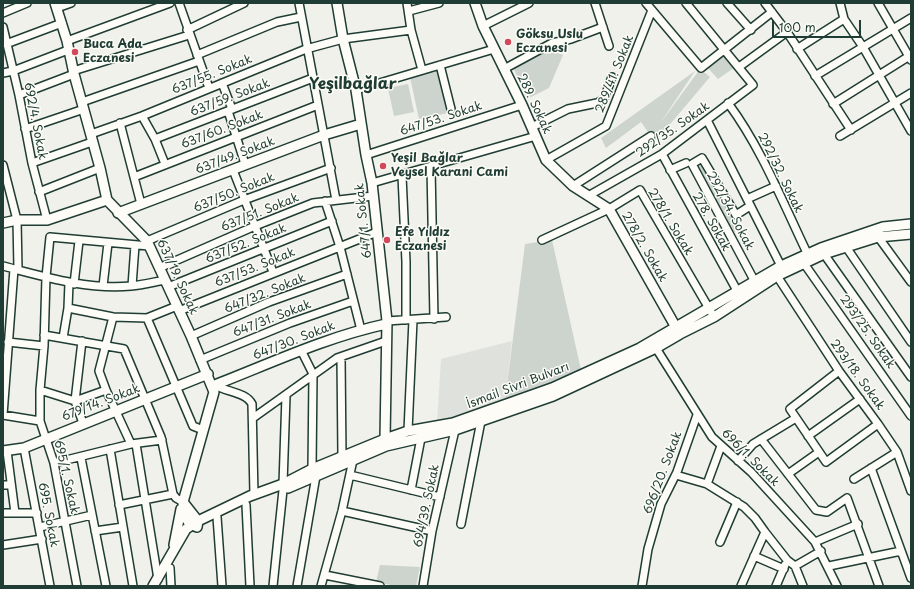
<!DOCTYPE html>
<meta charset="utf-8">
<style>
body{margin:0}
#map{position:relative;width:914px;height:589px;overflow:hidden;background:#f0f1eb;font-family:"Playpen Sans",sans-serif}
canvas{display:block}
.frame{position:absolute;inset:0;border:4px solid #1f3d34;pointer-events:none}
.scale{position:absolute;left:772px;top:20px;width:89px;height:18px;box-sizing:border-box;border:2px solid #1f3d34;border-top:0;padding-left:5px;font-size:12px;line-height:14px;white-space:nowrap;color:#1f3d34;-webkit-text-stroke:3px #fdfcf7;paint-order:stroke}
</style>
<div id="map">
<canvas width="914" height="589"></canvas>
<div class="frame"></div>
<div class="scale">100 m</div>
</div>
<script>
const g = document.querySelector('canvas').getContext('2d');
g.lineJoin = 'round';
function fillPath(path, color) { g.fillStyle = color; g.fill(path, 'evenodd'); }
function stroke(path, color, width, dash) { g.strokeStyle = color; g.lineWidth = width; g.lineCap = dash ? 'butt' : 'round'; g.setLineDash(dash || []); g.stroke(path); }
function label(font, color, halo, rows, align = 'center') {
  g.font = font + ' "Playpen Sans",sans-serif'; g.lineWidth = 3; g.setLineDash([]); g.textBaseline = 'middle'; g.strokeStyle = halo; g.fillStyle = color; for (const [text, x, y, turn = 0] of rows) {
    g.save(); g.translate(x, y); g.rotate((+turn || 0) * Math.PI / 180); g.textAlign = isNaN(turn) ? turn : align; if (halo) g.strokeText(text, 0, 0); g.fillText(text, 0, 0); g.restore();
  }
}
fillPath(new Path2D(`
 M512 341 505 401 437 423 441 359Z`), '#dfe2dc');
fillPath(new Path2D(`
 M550 50 563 55 549 88 527 99 513 67Z
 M726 51 738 65 718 79 706 66Z
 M700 69 710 77 655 142 641 122 606 148 601 138 695 71 659 125Z
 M439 71 448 113 419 119 410 77Z
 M408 84 414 112 394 116 388 88Z
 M702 158 742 227 731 234 692 164Z
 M552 240 581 370 505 401 525 244Z
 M380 565 420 567 416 586H396L376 582Z`), '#cdd3cd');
const street = new Path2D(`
 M179 3 209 88
 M299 3 336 200
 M407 3 411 30 422 70
 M595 3 609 46
 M646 3 701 68 772 12
 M727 3 751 30
 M765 3 787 32 851 130
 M840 3 844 19 863 47 911 131
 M878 3 911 60
 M57 8 71 3
 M409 11 439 3
 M3 13 27 3
 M483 26 529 3
 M3 27 19 95 32 163 47 220
 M187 30 244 3
 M67 41 170 3
 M6 44 62 23
 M797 49 844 19
 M197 55 277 22 301 17
 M440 65 451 109
 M739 67 787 32
 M504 69 552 43 571 39 603 27
 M73 71 189 35
 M3 73 13 71 68 50
 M815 76 911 18
 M222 83 232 109
 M356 90 494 49
 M19 95 74 74
 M82 102 199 61
 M728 103C762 149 783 203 808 255
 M833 104 911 55
 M228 111 245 164
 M142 116 155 139 165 164
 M707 120 781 266
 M120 123 141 204
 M532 127 568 109 597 103 604 99 612 77
 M25 129 84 109
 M91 134 142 116 306 49 343 39 411 30
 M840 136 911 93
 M155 139 313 78
 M662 154 740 296
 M366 155 522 105
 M546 160 606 126 652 10
 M32 163 92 142
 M3 165 17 220 18 269
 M431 167 434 319
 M233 170 273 272
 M670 170 686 163
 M402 176 406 262V320
 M134 177 318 105
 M372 183 536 136
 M573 186 651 136
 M39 192 100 168
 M588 196 662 154 753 85 686 3
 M747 199 776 186
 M325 201 340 247 361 330
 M750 206 736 215 702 158 692 164 754 280
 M876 234 911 282
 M542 240 609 209 640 190 714 317
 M147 241 244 200 331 168
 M844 244 911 342
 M824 254 911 377
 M803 262 911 416
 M3 266C45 277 88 290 131 286 142 285 154 282 165 280
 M159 268 255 226 313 203 373 196
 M777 276 839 371 878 424 897 452 911 491
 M74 284 79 241
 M103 286 108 243
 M132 286 135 245
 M168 287 332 221
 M68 308 113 317 147 318 177 306
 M179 311 377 232
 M113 317 99 371 106 390 131 444 162 440
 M147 318 193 426 203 430
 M387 321 446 317
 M44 335 124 349 161 437 173 494 176 498 183 502
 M191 336 269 302 347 274
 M63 338 68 308 69 283
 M82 341 75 401 83 423
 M8 342 44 346
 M654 345 712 437 751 472 815 542 837 586
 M301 350 313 374 312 469
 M341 357 342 457
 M200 360 290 323 353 301
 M839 371 790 409 826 462 878 424
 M215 385C226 392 246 392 252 404L254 495
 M40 390 75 401 106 390
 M3 415 14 269
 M3 415 40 421
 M253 418 337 358 386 341
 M408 431 413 320
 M808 436 860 399
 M761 439 816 510 827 512 847 498 879 586
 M136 444 158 579
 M24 448 50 586
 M110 449 133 586
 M7 451 15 513
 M81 458 106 586
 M738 461 753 444 796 418
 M54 463 131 444
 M871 468 911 578
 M788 474 819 452
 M350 475 440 497
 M676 475 707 484 744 507 755 518 765 532 787 560 795 566 803 586
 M854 479 897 452
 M283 484 286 396
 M707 484 721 446
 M3 485H11
 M411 490 421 438
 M119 505 173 494
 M246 505 250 586
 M342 511 432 531
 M3 513H37
 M217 517 222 586
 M461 524 481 421
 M40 527 92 515
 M95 531 123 527
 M720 542 737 502
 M815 542 858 524
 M3 545 42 539
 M754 556 784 569
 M795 566 821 551
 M829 566 901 551
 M170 568 171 586
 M325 575 380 586
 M77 586 54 463 40 421V390L44 346 46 277 50 237 149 246
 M273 586 283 490
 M297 586 316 476
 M321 586 342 511 353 460
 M423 586 432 531 455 430
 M642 586 648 549 661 504 677 472 697 415
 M741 586 765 532
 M776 586 785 565`);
const secondary = new Path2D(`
 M55 3 67 41 74 74 100 168 107 200 147 241 191 336 214 392 183 502C184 513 184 523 197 527L198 521 183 502
 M337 3 343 39 356 90 366 155 372 183 387 321 385 439
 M475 3 483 26 522 105 546 160 573 186 609 209 678 331
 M118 213 324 135 361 124
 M3 223 17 220H47L107 200
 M212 386C269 364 326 337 386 324
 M3 451 24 448 208 374
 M288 488 386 446 455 430 553 396 656 348 680 334 714 317 777 276 824 254 878 237 911 234
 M174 545 181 509
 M153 586 186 529 198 521 250 496 283 484 312 469 385 439 408 431 453 423 552 388 640 348 781 266 821 248 883 227 911 224`);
stroke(street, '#1f3d34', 10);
stroke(secondary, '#1f3d34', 12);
stroke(street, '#fdfcf7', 7);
stroke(secondary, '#fdfcf7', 9);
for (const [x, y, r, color] of [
 [508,42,4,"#d1495b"],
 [75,52,4,"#d1495b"],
 [383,166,4,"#d1495b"],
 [387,240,4,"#d1495b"]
]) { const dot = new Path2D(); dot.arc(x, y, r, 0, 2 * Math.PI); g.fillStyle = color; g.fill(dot); stroke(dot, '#fdfcf7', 1.5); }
label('bold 12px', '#1f3d34', '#fdfcf7', [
 ["Göksu Uslu",516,35],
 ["Eczanesi",516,49],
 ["Buca Ada",83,45],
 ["Eczanesi",83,59],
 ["Yeşil Bağlar",391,159],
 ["Veysel Karani Cami",391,173],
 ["Efe Yıldız",395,233],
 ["Eczanesi",395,247]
], 'left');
label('12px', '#1f3d34', '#fdfcf7', [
 ["289/41. Sokak",615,74,-68],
 ["637/55. Sokak",212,75,-22],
 ["637/59. Sokak",230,98,-21],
 ["289. Sokak",534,104,65],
 ["647/53. Sokak",441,119,-18],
 ["692/4. Sokak",35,121,79],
 ["637/60. Sokak",222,130,-21],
 ["292/35. Sokak",673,130,-35],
 ["637/49. Sokak",235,156,-21],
 ["292/32. Sokak",780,173,64],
 ["637/50. Sokak",234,193,-22],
 ["292/34. Sokak",730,211,62],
 ["637/51. Sokak",260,213,-22],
 ["647/1. Sokak",364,221,-96],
 ["278/1. Sokak",670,222,59],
 ["278. Sokak",711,222,61],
 ["637/52. Sokak",246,244,-22],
 ["278/2. Sokak",644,247,60],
 ["637/53. Sokak",255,268,-22],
 ["637/19. Sokak",177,277,65],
 ["647/32. Sokak",265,294,-22],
 ["647/31. Sokak",272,319,-21],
 ["293/25. Sokak",867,332,55],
 ["647/30. Sokak",294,341,-21],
 ["293/18. Sokak",857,375,54],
 ["İsmail Sivri Bulvarı",518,386,-21],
 ["679/14. Sokak",101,403,-21],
 ["696/1. Sokak",750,458,45],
 ["696/20. Sokak",663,473,-69],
 ["695/1. Sokak",66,477,77],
 ["694/39. Sokak",427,506,-78],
 ["695. Sokak",48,515,79]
]);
label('bold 16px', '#1f3d34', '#fdfcf7', [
 ["Yeşilbağlar",353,85]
]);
</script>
